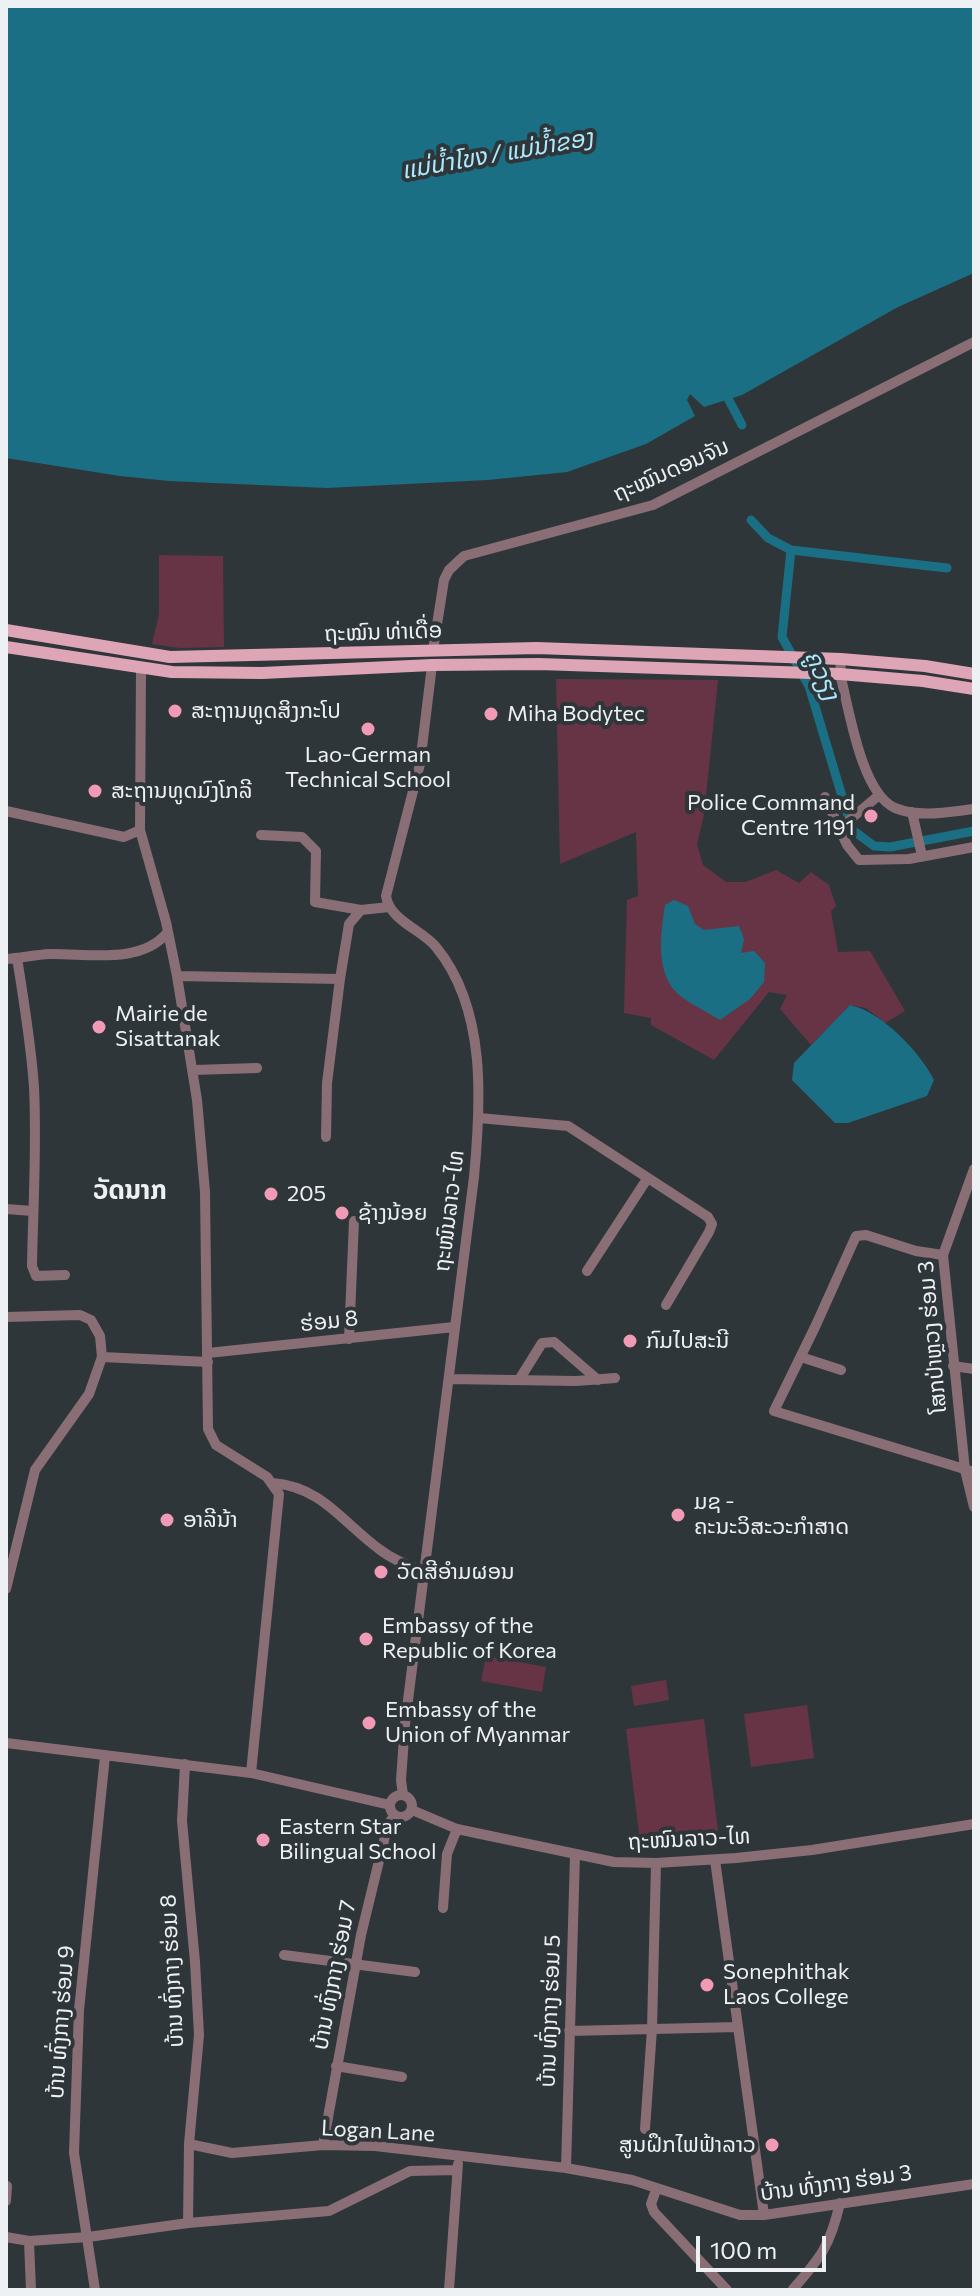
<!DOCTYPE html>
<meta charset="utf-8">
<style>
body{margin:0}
#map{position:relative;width:980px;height:2296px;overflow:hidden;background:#2f3639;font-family:Commissioner,sans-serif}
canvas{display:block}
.frame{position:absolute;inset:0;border:8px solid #edf1f3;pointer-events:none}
.scale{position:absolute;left:696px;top:2236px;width:130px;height:36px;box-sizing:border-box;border:4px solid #edf1f3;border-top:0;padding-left:10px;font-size:24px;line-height:28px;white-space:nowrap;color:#edf1f3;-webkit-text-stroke:6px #2f3639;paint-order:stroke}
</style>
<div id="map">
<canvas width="980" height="2296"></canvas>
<div class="frame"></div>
<div class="scale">100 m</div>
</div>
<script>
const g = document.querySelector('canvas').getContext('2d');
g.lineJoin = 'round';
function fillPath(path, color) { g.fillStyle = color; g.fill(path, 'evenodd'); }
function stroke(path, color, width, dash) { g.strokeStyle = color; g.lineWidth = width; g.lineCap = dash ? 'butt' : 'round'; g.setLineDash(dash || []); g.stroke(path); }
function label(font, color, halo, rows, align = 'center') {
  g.font = font + ' Commissioner,"Noto Sans Lao","Noto Sans Thai",sans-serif'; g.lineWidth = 8; g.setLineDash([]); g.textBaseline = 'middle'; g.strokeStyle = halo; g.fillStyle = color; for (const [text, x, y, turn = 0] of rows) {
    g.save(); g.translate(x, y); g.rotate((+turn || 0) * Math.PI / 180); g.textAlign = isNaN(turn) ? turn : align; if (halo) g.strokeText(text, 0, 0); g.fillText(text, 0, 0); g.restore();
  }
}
fillPath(new Path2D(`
 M159 555 223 556 224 647 180 648 152 644 159 614Z
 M556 679 718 680 704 815 697 844 703 865 726 882H746L776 870 799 883 811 872 829 885 836 906 831 911 838 952 870 951 905 1011 885 1023 866 1008 850 1005 811 1045 780 1009 787 995 769 992 714 1060 651 1025V1018L624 1013 627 900 638 896 636 832 560 864Z
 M486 1656 546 1667 542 1692 481 1681Z
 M666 1680 669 1700 634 1706 631 1686Z
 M807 1705 814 1758 751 1767 744 1714Z
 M704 1719 718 1831 640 1841 626 1729Z`), '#673446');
fillPath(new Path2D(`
 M6 6H974V273L898 307 742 395 704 407 690 394 687 400 695 416 646 444 567 472 488 480 327 488 169 481 120 476 6 458Z
 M674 900 688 906 695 924 704 930 739 926 744 939 741 953 754 951 765 963 764 982 750 999 720 1020C706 1011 687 1003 676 992 655 970 661 932 665 905Z
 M850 1005C882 1012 920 1052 934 1080L927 1096 848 1123H835L792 1080 794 1063Z`), '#1b6f85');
stroke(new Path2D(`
 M723 389 742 425
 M751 520 768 538 791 550 947 568
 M791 550 782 637 809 686 847 813
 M854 831 874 846 890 847 974 831`), '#1b6f85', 9);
stroke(new Path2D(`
 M433 650 444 580 449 570 464 556 653 505 974 342
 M841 659 840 674C849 708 861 793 895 808 920 818 948 812 974 809
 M141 669 140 830 166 922 177 976 197 1100 205 1192 208 1429 216 1445 267 1477 279 1494 251 1773
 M825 797 847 845 859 860 909 859 974 847
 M6 811 124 837 140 830
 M912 812 922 856
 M840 828 878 796
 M261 835 302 837 316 851 315 902 361 910 389 907
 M17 958C24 1001 31 1044 34 1087 37 1147 33 1207 32 1266L36 1276 65 1275
 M6 959C20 958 35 955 49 954 87 953 140 965 167 933
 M177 976 340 979
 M194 1070 257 1068
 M479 1118 568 1126 708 1217 712 1224 709 1232 666 1305
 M326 1137 327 1083 340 979 349 924 361 910
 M974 1169 943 1255 965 1470 974 1507
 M6 1209 33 1211
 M943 1255 916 1251 866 1235 856 1236 816 1325 774 1411 974 1472
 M587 1271 647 1179
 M6 1317 80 1315 91 1320 100 1336 102 1357 89 1394 35 1470 6 1589
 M349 1339 354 1221
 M208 1353 454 1327
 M102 1357 208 1362
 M801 1357 841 1370
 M953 1366 974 1369
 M449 1379 576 1381 615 1378
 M519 1380 542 1343 554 1342 598 1380
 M273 1483C322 1487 342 1522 379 1549 393 1560 408 1566 425 1572
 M6 1743 251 1773 390 1805
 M185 1764 182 1821 195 1962 199 2035 189 2144 188 2223
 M403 1795 401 1780 405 1724 474 1177C481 1103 487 1009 436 947 421 929 390 921 386 896L420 764 432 665
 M390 1806a11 11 0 1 1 22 0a11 11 0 1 1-22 0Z
 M412 1810 457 1829 614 1862 656 1863 736 1858 812 1850 974 1824
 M715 1860 764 2215
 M443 1908 447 1854 457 1829
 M284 1955 415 1972
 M569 2031 738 2027
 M336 2066 402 2077
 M645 2129 652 2029 656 1863
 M189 2144 232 2153 323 2145 375 2146 566 2168 632 2180 740 2215H764L974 2184
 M323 2145 361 1935 388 1824 395 1815
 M566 2168 575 1855
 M656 2190 651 2204 654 2212 727 2290
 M6 2201 7 2186
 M6 2237 29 2241 88 2237 188 2223 329 2211 410 2171 456 2170
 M29 2241 31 2290
 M793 2289C821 2257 830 2246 840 2203
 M95 2290 74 2153 79 2010 105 1756
 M449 2290 458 2164`), '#8a6e76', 10);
stroke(new Path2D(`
 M6 630 170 657 537 648 841 659 925 666 974 674
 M6 647 172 672 262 673 432 665 539 664 840 674 923 681 974 689`), '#dea5b7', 12);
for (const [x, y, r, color] of [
 [175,711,8,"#f09ab6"],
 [491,714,8,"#f09ab6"],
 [368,729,8,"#f09ab6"],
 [95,791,8,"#f09ab6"],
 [871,816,8,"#f09ab6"],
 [99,1027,8,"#f09ab6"],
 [271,1194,8,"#f09ab6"],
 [342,1213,8,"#f09ab6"],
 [630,1341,8,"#f09ab6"],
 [678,1515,8,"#f09ab6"],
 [167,1520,8,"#f09ab6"],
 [381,1572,8,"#f09ab6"],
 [366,1639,8,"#f09ab6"],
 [369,1723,8,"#f09ab6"],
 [263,1840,8,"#f09ab6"],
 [707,1985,8,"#f09ab6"],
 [772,2145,8,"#f09ab6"]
]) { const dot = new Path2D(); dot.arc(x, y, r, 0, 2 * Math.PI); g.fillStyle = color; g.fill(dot); stroke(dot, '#2f3639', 3); }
label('22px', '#edf1f3', '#2f3639', [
 ["ຖະໝົນດອນຈັນ",671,470,-24],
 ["ຖະໝົນ ທ່າເດື່ອ",383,632,-2],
 ["ຖະໜົນລາວ-ໄທ",449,1211,-83],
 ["ຮ່ອມ 8",329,1321,-6],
 ["ໂສກປ່າຫຼວງ ຮ່ອມ 3",932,1337,-95],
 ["ຖະໜົນລາວ-ໄທ",689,1839,-3],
 ["ບ້ານ ທົ່ງກາງ ຮ່ອມ 8",172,1971,-93],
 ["ບ້ານ ທົ່ງກາງ ຮ່ອມ 7",334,1975,-79],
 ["ບ້ານ ທົ່ງກາງ ຮ່ອມ 5",550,2011,-88],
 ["ບ້ານ ທົ່ງກາງ ຮ່ອມ 9",61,2022,-86],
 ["Logan Lane",378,2131,3],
 ["ບ້ານ ທົ່ງກາງ ຮ່ອມ 3",836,2183,-8]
]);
label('22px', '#edf1f3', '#2f3639', [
 ["ສະຖານທູດສິງກະໂປ",191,711],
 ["Miha Bodytec",507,714],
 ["Lao-German",368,755,"center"],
 ["Technical School",368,780,"center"],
 ["ສະຖານທູດມົງໂກລີ",111,791],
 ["Police Command",855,803,"right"],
 ["Centre 1191",855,828,"right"],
 ["Mairie de",115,1014],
 ["Sisattanak",115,1039],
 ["205",287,1194],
 ["ຊ້າງນ້ອຍ",358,1213],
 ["ກົມໄປສະນີ",646,1341],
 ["ມຊ -",694,1502],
 ["ຄະນະວິສະວະກຳສາດ",694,1527],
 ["ອາລີນ້າ",183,1520],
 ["ວັດສີອຳມຜອນ",397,1572],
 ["Embassy of the",382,1626],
 ["Republic of Korea",382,1651],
 ["Embassy of the",385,1710],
 ["Union of Myanmar",385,1735],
 ["Eastern Star",279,1827],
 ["Bilingual School",279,1852],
 ["Sonephithak",723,1972],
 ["Laos College",723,1997],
 ["ສູນຝຶກໄຟຟ້າລາວ",756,2145,"right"]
], 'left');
label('italic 24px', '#ace9fd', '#2f3639', [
 ["แม่น้ำโขง / ແມ່ນ້ຳຂອງ",497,154,-10],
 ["ຄູວຽງ",822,675,66]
]);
label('bold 26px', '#edf1f3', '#2f3639', [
 ["ວັດນາກ",130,1190]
]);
</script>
